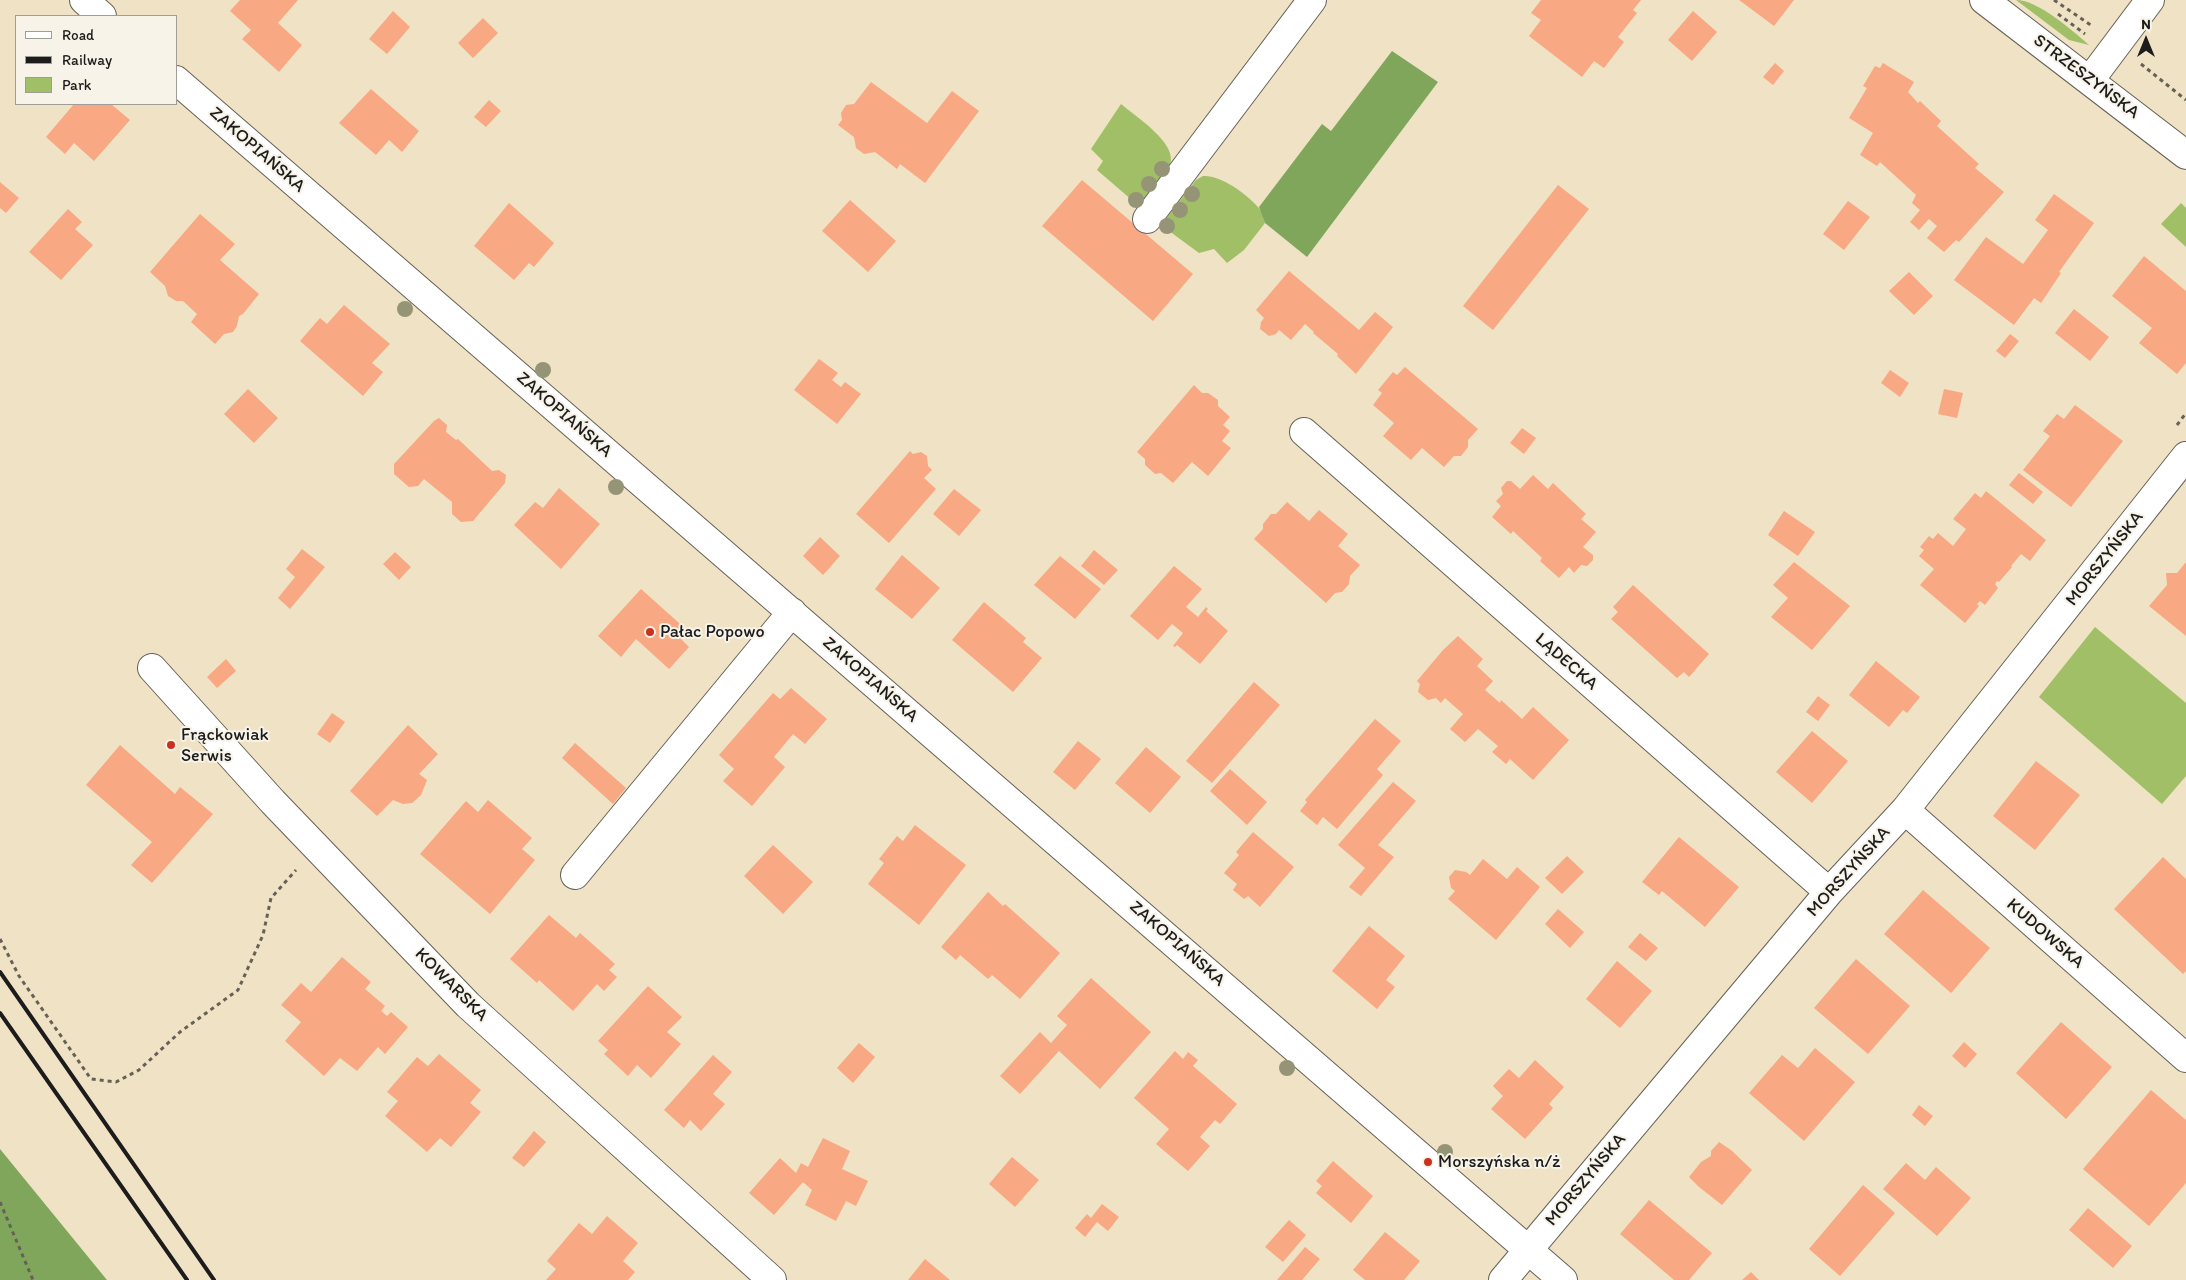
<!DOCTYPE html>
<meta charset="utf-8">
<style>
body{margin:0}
#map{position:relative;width:2186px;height:1280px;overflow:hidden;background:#f0e2c5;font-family:Itim,sans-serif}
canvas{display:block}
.legend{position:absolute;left:15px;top:15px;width:162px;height:90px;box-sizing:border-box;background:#f7f3e8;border:1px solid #9f9d96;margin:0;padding:6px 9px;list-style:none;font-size:15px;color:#1c1c1c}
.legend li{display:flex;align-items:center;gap:10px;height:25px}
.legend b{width:25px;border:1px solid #9f9d96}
.north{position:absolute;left:2121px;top:15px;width:50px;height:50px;-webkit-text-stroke:4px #f7f3e8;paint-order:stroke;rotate:0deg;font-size:14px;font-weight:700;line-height:20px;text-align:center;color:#1c1c1c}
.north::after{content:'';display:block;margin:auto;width:18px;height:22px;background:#1c1c1c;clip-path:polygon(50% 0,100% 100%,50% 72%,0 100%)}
</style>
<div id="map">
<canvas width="2186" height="1280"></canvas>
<ul class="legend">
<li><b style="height:6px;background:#fff"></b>Road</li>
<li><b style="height:6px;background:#1c1c1c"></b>Railway</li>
<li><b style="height:14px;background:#a0bf67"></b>Park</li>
</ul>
<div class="north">N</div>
</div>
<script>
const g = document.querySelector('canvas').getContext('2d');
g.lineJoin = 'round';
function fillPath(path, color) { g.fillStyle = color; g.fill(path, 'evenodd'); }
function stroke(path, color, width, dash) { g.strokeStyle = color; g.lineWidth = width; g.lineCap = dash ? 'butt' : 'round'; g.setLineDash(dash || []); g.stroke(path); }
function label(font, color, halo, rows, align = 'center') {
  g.font = font + ' Itim,sans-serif'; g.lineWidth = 4; g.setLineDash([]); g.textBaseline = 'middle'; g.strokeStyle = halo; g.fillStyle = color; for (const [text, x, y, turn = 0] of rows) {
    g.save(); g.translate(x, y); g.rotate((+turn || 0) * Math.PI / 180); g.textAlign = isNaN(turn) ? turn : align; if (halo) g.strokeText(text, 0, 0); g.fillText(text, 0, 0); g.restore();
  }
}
fillPath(new Path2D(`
 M2016 0C2038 0 2072 30 2089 45L2069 40Z
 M1121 104C1136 117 1178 143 1170 165 1166 178 1148 196 1140 207L1097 170 1103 161 1091 149Z
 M1203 176C1221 175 1245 193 1257 206 1262 210 1263 218 1265 223L1244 250 1227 263 1214 249 1199 253 1161 225 1196 180Z
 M2181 203 2186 208V247L2161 224Z
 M2095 627 2186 703V776L2162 804 2039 697Z`), '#a0bf67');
fillPath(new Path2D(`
 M1392 51 1438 82 1307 257 1265 223 1259 207 1322 124 1331 131Z
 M0 1149 107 1280H0Z`), '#80a65c');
fillPath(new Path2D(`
 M240 0H298L278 23 302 45 279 72 242 39 251 30 230 11Z
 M1541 0H1641L1633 10 1637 13 1618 37 1624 42 1604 68 1594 61 1582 77 1529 36 1541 20 1531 13Z
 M1739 0H1794L1774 26Z
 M393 11 410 27 387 54 369 39Z
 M1693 11 1717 32 1692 61 1668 40Z
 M483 18 498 33 473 58 458 43Z
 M1775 63 1784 71 1773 85 1763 77Z
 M1883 63 1914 82 1908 92 1918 103 1920 101 1941 121 1937 126 1979 164 1975 168 2004 192 1959 242 1956 240 1944 252 1927 238 1937 226 1929 219 1919 230 1910 222 1920 210 1912 203 1916 195 1880 162 1877 166 1860 155 1873 133 1849 118 1867 88 1863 86 1875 66 1880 68Z
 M871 82 927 123 952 91 979 111 925 183 900 164 897 169 875 152 864 154 856 148 854 137 838 125 842 120 841 113 846 105 854 104Z
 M371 89 419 131 402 152 389 140 376 155 339 123Z
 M489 100 501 111 486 127 474 117Z
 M74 104H111L130 120 94 161 74 143 65 154 46 137Z
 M1082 180 1193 274 1153 321 1042 226Z
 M0 182 19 198 6 213 0 208Z
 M1558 185 1589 209 1493 330 1463 306Z
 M2054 194 2094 223 2059 272 2061 273 2041 303 2034 298 2014 325 1954 280 1986 237 2023 264 2048 230 2035 220Z
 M850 200 896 241 868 272 822 231Z
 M1848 201 1870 217 1844 250 1823 234Z
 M509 203 554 243 534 267 529 263 514 280 474 246Z
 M68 209 82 222 75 229 93 245 61 280 29 252Z
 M200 214 235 244 220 260 259 294 243 314 239 316 237 326 233 332 224 334 215 344 191 322 197 314 183 301H176L168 296 165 286 150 272Z
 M2144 256 2186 291V363L2177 374 2139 343 2152 328 2112 296Z
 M1289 271 1359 330 1375 312 1393 327 1356 374 1337 356 1338 354 1313 333 1314 332 1305 324 1291 340 1279 330 1276 334 1269 336 1260 329 1261 322 1264 318 1256 310Z
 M1909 272 1933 296 1914 315 1889 291Z
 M344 305 390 344 372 363 383 372 363 396 300 341 320 318 327 324Z
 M2074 309 2109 337 2090 361 2055 333Z
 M2010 334 2019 341 2005 358 1996 351Z
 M819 359 838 373 832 380 841 387 845 382 861 394 837 424 794 390Z
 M1405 367 1478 429 1468 440V447L1461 456H1454L1444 467 1422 448 1411 460 1383 436 1394 423 1373 405 1382 393 1378 390 1393 372 1397 375Z
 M1890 370 1909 383 1900 397 1881 383Z
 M1194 385 1202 393H1208L1218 400V406L1230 417 1223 425 1230 431 1222 441 1231 448 1208 476 1192 462 1173 483 1161 473 1155 474 1145 465V459L1137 452Z
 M248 389 278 418 254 443 224 414Z
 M1944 389 1963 393 1957 418 1938 414Z
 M2075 405 2123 441 2071 507 2023 470 2050 436 2043 431 2057 414 2064 419Z
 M439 418 447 425 446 432 456 440 458 439 492 471 499 470 506 475 505 483 473 521 461 522 452 514V502L424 479 418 486 409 487 394 474V464L434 421Z
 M1522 428 1536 438 1524 454 1510 443Z
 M910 451 913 454 921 452 927 456 928 466 932 470 924 478 936 489 889 543 856 514Z
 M2019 473 2043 492 2033 504 2009 485Z
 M1533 475 1548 489 1553 483 1586 514 1581 519 1596 532 1583 547 1593 555V560L1587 566 1581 565 1574 573 1569 567 1559 578 1540 561 1542 558 1513 531 1511 534 1492 517 1501 506 1496 501 1503 494 1501 488 1507 481H1511L1520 489Z
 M559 488 600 524 561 569 514 525 535 502 543 508Z
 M954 489 981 510 959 536 933 514Z
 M1986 491 2046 540 2030 561 2021 554 2011 566 2012 567 1999 582 1997 581 1995 584 1998 588 1985 605 1980 601 1977 604 1979 606 1965 623 1920 585 1934 569 1919 556 1924 550 1920 547 1929 536 1933 539 1938 533 1953 546 1966 529 1953 519 1975 493 1981 498Z
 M1287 502 1309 521 1319 510 1348 534 1338 546 1360 565 1350 576 1349 584 1342 592 1335 593 1326 603 1254 539 1263 529V524L1271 514H1276Z
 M1784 511 1815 532 1798 556 1768 535Z
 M820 537 840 556 823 575 803 556Z
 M302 549 325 567 290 609 278 598 295 577 286 569Z
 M1094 550 1118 570 1104 585 1081 566Z
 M395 552 411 567 399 580 383 564Z
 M902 555 940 588 912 619 875 589Z
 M1060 556 1101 589 1075 619 1034 585Z
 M1794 562 1850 606 1812 650 1771 617 1788 598 1773 585Z
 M2186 562V636L2149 606 2167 585 2166 573H2177Z
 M1174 566 1202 589 1186 607 1198 617 1206 607 1208 609 1206 611 1228 631 1200 664 1177 645 1175 647 1173 646 1183 633 1172 624 1158 640 1130 616Z
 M1633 585 1709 654 1689 677 1684 672 1677 678 1611 619 1618 612 1613 607Z
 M641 589 688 631 681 639 689 647 669 669 636 639 621 657 598 636Z
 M984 602 1026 638 1023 642 1042 658 1013 692 952 640Z
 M1458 636 1483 659 1477 666 1493 681 1485 690 1500 703 1501 700 1522 719 1533 707 1569 740 1533 780 1510 759 1506 764 1492 752 1498 746 1478 729 1465 742 1450 729 1463 714 1445 698 1441 703 1436 698 1428 700 1418 692 1420 684 1417 681 1443 650Z
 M226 659 236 671 217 688 207 677Z
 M1876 661 1920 697 1907 713 1903 710 1889 727 1849 695Z
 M1254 682 1280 705 1212 783 1186 761Z
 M791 688 827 719 805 744 793 734 774 757 785 767 752 806 723 781 734 769 719 755 773 693 780 699Z
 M1818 696 1830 705 1818 721 1806 712Z
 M332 713 345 722 330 743 317 734Z
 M1375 719 1401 741 1377 769 1383 775 1337 829 1323 817 1317 825 1300 811 1307 802 1305 800Z
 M408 725 438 754 419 774 427 780 421 795 412 803 403 804 393 800 377 816 350 791Z
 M1812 731 1848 761 1812 803 1776 772Z
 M1078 741 1101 759 1075 790 1053 772Z
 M575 743 626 788 613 804 562 758Z
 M120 745 175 794 180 787 213 814 152 883 131 865 152 842 86 785Z
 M1146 747 1181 777 1150 813 1115 783Z
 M2036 761 2080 795 2035 850 1993 816Z
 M1230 769 1267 802 1247 825 1210 791Z
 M1393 782 1416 801 1378 845 1394 857 1361 896 1349 887 1365 868 1338 845Z
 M488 800 532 838 522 849 535 860 490 914 420 854 466 801 478 812Z
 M915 825 966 865 919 925 868 884 884 863 879 859 897 836 903 841Z
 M1253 832 1294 867 1260 907 1248 896 1244 899 1233 890 1237 884 1224 873 1239 855 1236 852Z
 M1679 837 1739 887 1705 927 1662 891 1659 895 1642 882Z
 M773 845 813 882 783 914 744 876Z
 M1567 856 1584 872 1562 894 1545 878Z
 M2163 857 2186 879V971L2183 974 2114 909Z
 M1483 859 1507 879 1517 867 1540 887 1496 940 1448 899 1455 891 1451 888 1449 877 1455 870 1466 872 1470 875Z
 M1923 890 1990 948 1951 993 1884 934Z
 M988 892 1003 906 1005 904 1060 953 1020 999 992 975 988 979 960 955 956 960 941 947Z
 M1558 909 1584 932 1570 948 1545 924Z
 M549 915 576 938 580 933 615 964 609 970 617 977 604 991 597 984 573 1011 539 980 537 983 510 959Z
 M1369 926 1405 956 1386 980 1395 987 1377 1009 1332 971Z
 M1640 933 1658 948 1646 961 1628 947Z
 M342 957 371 982 365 989 385 1006 381 1011 387 1016 391 1012 408 1027 385 1054 378 1047 357 1071 340 1058 324 1076 285 1041 301 1022 281 1005 301 983 311 992Z
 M1856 959 1910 1006 1868 1054 1814 1008Z
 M1617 961 1652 991 1620 1028 1586 999Z
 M1091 978 1151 1032 1100 1089 1059 1051 1020 1094 1000 1076 1040 1032 1051 1043 1067 1025 1057 1016Z
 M648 986 682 1017 667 1032 681 1044 651 1078 637 1065 628 1076 604 1054 608 1050 598 1041Z
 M2061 1022 2112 1067 2066 1119 2016 1073Z
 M1964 1042 1977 1054 1965 1068 1952 1056Z
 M859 1043 875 1057 853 1083 837 1068Z
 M1815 1048 1855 1082 1804 1141 1749 1093 1782 1055 1798 1068Z
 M1175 1051 1183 1059 1188 1052 1198 1060 1193 1066 1237 1104 1220 1124 1215 1120 1200 1137 1210 1146 1188 1171 1156 1144 1169 1129 1134 1098Z
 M439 1054 481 1090 470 1103 481 1112 451 1147 440 1138 427 1152 385 1116 398 1101 387 1092 417 1057 428 1066Z
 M713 1055 732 1072 713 1094 725 1104 701 1131 690 1120 684 1128 664 1110Z
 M1535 1060 1564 1087 1549 1104 1553 1108 1525 1139 1491 1109 1503 1096 1493 1086 1509 1069 1519 1078Z
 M2151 1090 2186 1120V1183L2149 1226 2083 1169Z
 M1919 1105 1933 1116 1925 1126 1912 1115Z
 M534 1131 546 1142 524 1167 512 1158Z
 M823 1138 850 1151 842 1169 868 1181 856 1206 846 1201 836 1221 805 1205 812 1190 803 1182 774 1215 749 1193 780 1158 796 1173 801 1163 808 1167Z
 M1719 1142 1731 1150 1752 1170 1722 1205 1699 1187 1689 1177 1701 1162 1711 1156V1151Z
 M1012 1157 1039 1180 1015 1207 989 1184Z
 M1333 1161 1373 1196 1351 1223 1316 1193 1322 1186 1316 1181Z
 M1906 1163 1925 1180 1936 1167 1971 1198 1937 1236 1883 1189Z
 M1863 1185 1895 1213 1840 1276 1809 1249Z
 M1649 1200 1712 1253 1689 1280H1674L1620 1234Z
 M1102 1204 1119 1217 1108 1231 1097 1222 1085 1237 1075 1228 1087 1214 1091 1218Z
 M2088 1208 2132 1246 2113 1268 2069 1230Z
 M607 1216 638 1243 623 1261 635 1272 628 1280H546L556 1269 547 1261 579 1223 592 1234Z
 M1289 1220 1306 1235 1283 1262 1265 1247Z
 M1385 1232 1420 1261 1404 1280H1365L1353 1270Z
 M1305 1247 1320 1259 1302 1280H1277Z
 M925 1259 950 1280H908Z
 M1751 1272 1759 1280H1742Z`), '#f8a882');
const minor = new Path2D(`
 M84 0 102 16
 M1984 0 2186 155
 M176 80 1563 1280
 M2090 80 2150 0
 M1147 219 1312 0
 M1304 432 1829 892
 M152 668 273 802 468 1005 772 1280
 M1905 810 2186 1058
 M575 875 792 612
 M1503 1280 1829 892 1905 810 2186 456`);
stroke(minor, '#666157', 30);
stroke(new Path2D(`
 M2054 0 2092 26
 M2058 14 2085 34
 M2141 64 2186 100
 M2177 425 2186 413
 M0 939 19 976 91 1079 116 1082 139 1070 180 1032 238 990 263 935 271 898 296 870
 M0 1202 33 1280`), '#666157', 3, [4, 4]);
stroke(minor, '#fff', 28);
stroke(new Path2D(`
 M0 972 214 1280
 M0 1013 187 1280`), '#1c1c1c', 4);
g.fillStyle = '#959476';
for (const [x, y] of [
 [1162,169],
 [1149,184],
 [1192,194],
 [1136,200],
 [1180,210],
 [1167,226],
 [405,309],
 [543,370],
 [616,487],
 [1287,1068],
 [1445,1152]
]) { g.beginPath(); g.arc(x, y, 8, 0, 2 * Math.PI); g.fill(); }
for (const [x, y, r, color] of [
 [650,632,5,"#c8321e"],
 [171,745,5,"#c8321e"],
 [1428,1162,5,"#c8321e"]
]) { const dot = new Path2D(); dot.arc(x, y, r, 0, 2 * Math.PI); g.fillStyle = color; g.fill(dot); stroke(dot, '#f7f3e8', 2); }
label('18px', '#1c1c1c', '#f7f3e8', [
 ["STRZESZYŃSKA",2086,77,37],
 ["ZAKOPIAŃSKA",257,150,41],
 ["ZAKOPIAŃSKA",564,415,41],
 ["MORSZYŃSKA",2105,559,-52],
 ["LĄDECKA",1566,662,41],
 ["ZAKOPIAŃSKA",870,680,41],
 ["MORSZYŃSKA",1849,872,-48],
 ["KUDOWSKA",2045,934,41],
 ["ZAKOPIAŃSKA",1177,944,41],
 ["KOWARSKA",451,985,45],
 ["MORSZYŃSKA",1586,1180,-50]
]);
label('18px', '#1c1c1c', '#f7f3e8', [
 ["Pałac Popowo",660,632],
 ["Frąckowiak",181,735],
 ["Serwis",181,756],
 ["Morszyńska n/ż",1438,1162]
], 'left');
</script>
